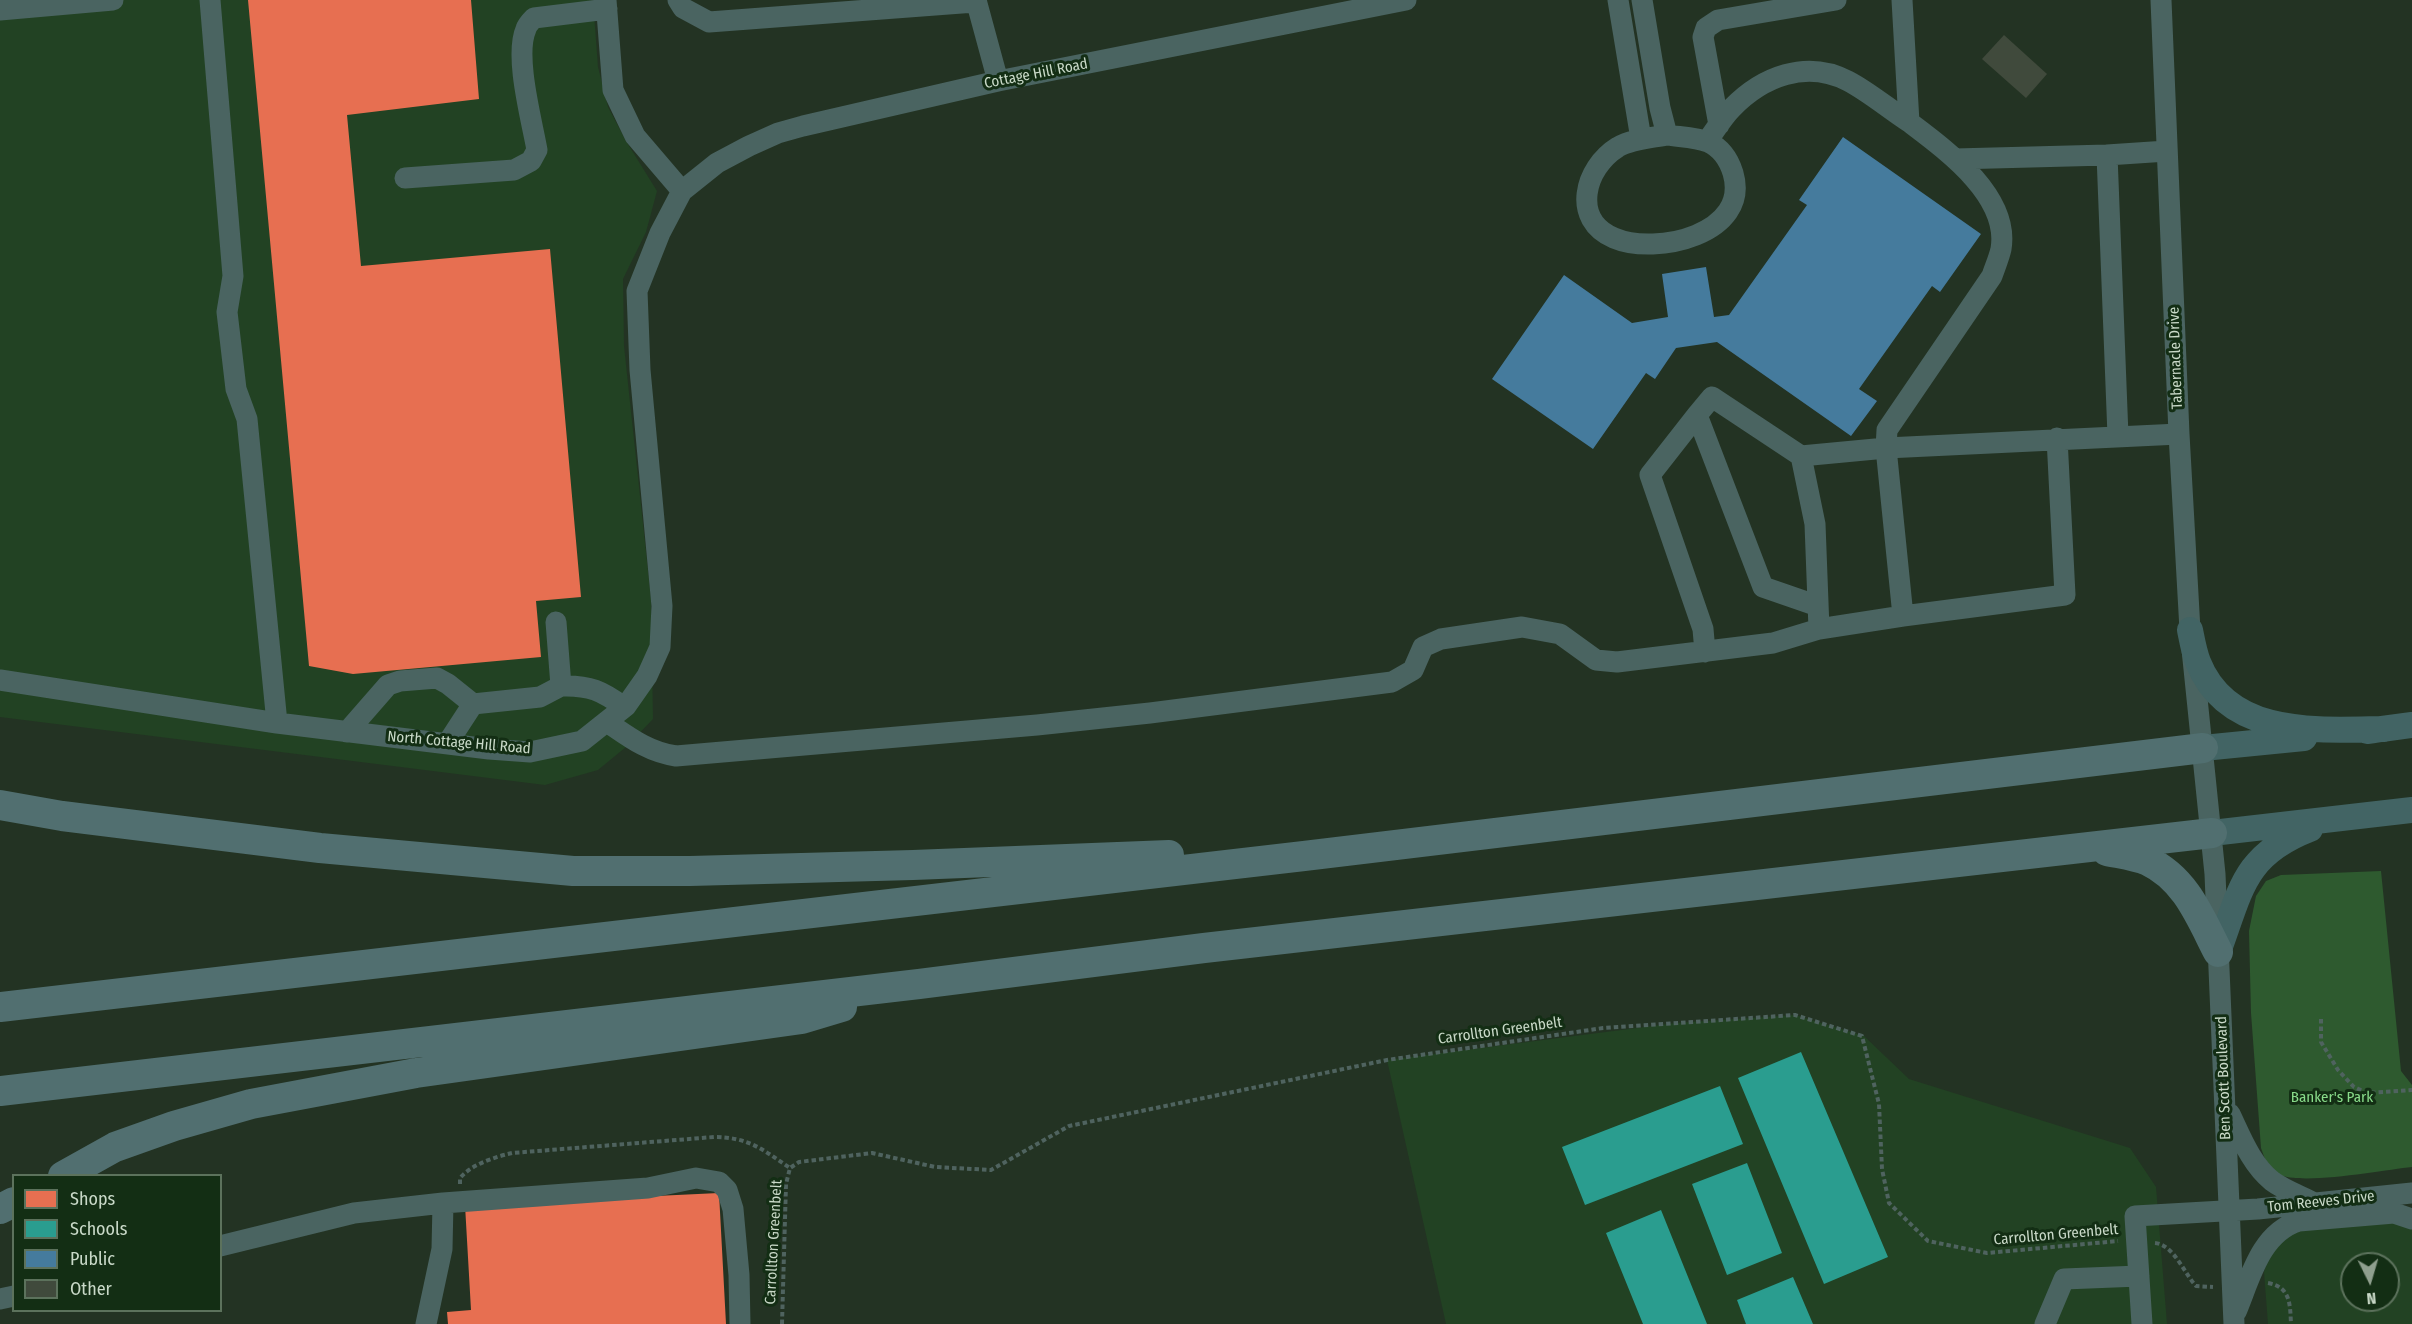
<!DOCTYPE html>
<style>
body{margin:0}
#map{position:relative;width:2412px;height:1324px;overflow:hidden;background:#233323;font-family:"Fira Sans Condensed",sans-serif}
canvas{display:block}
.legend{position:absolute;left:12px;top:1174px;width:210px;height:138px;box-sizing:border-box;background:#132e14;border:2px solid #5c725c;margin:0;padding:8px 10px;list-style:none;font-size:18px;color:#c9d9c8}
.legend li{display:flex;align-items:center;gap:12px;height:30px}
.legend b{width:30px;border:2px solid #5c725c}
.north{position:absolute;left:2340px;top:1252px;width:60px;height:60px;box-sizing:border-box;background:#132e14;border:2px solid #5c725c;border-radius:50%;rotate:175deg;font-size:16px;font-weight:700;line-height:24px;text-align:center;color:#c9d9c8}
.north::after{content:'';display:block;margin:auto;width:21px;height:27px;background:#8f9f8e;clip-path:polygon(50% 0,100% 100%,50% 72%,0 100%)}
</style>
<div id="map">
<canvas width="2412" height="1324"></canvas>
<ul class="legend">
<li><b style="height:16px;background:#e76f51"></b>Shops</li>
<li><b style="height:16px;background:#2a9d8f"></b>Schools</li>
<li><b style="height:16px;background:#457b9d"></b>Public</li>
<li><b style="height:16px;background:#404a3c"></b>Other</li>
</ul>
<div class="north">N</div>
</div>
<script>
const g = document.querySelector('canvas').getContext('2d');
g.lineJoin = 'round';
function fillPath(path, color) { g.fillStyle = color; g.fill(path, 'evenodd'); }
function stroke(path, color, width, dash) { g.strokeStyle = color; g.lineWidth = width; g.lineCap = dash ? 'butt' : 'round'; g.setLineDash(dash || []); g.stroke(path); }
function label(font, color, halo, rows, align = 'center') {
  g.font = font + ' "Fira Sans Condensed",sans-serif'; g.lineWidth = 6; g.setLineDash([]); g.textBaseline = 'middle'; g.strokeStyle = halo; g.fillStyle = color; for (const [text, x, y, turn = 0] of rows) {
    g.save(); g.translate(x, y); g.rotate((+turn || 0) * Math.PI / 180); g.textAlign = isNaN(turn) ? turn : align; if (halo) g.strokeText(text, 0, 0); g.fillText(text, 0, 0); g.restore();
  }
}
fillPath(new Path2D(`
 M0 0H593L598 67 608 107 626 141 657 191 646 232 623 279 624 346 651 599 653 719 626 747 598 770 545 785 0 717Z
 M1795 1015 1864 1036 1909 1079 2130 1148 2156 1187 2167 1324H1446L1387 1060 1676 1023Z
 M2412 1213V1324H2268L2264 1272 2270 1252 2285 1234 2312 1224ZM2352 1264H2388V1300H2352Z`), '#224223');
fillPath(new Path2D(`
 M2381 871 2401 1071 2412 1085V1167C2384 1170 2300 1186 2278 1174 2267 1168 2265 1159 2261 1148L2251 1013 2249 931 2256 896 2266 881 2281 875Z`), '#2e5a2f');
fillPath(new Path2D(`
 M248 0H471L479 99 347 115 361 266 550 249 581 597 536 601 541 657 353 674 309 666Z
 M719 1193 726 1324H448L447 1312 471 1310 465 1205Z`), '#e76f51');
fillPath(new Path2D(`
 M1801 1052 1888 1257 1824 1284 1738 1078Z
 M1720 1086 1743 1144 1585 1205 1562 1147Z
 M1747 1163 1782 1253 1727 1275 1692 1184Z
 M1661 1210 1707 1324H1643L1606 1233Z
 M1793 1277 1813 1324H1746L1737 1300Z`), '#2a9d8f');
fillPath(new Path2D(`
 M1843 137 1981 234 1940 292 1932 286 1859 389 1877 401 1851 436 1717 342 1676 348 1655 379 1646 373 1593 449 1492 379 1564 275 1632 323 1668 317 1662 274 1706 267 1714 317 1729 315 1807 205 1799 200Z`), '#457b9d');
fillPath(new Path2D(`
 M2004 35 2047 74 2026 98 1982 59Z`), '#404a3c');
stroke(new Path2D(`
 M2321 1019V1042L2338 1070 2354 1087 2367 1093 2412 1090
 M460 1184V1178C472 1164 495 1157 512 1153L714 1137C749 1137 763 1150 790 1168
 M2155 1243C2174 1245 2184 1273 2196 1286L2213 1287
 M2268 1283C2291 1287 2290 1305 2291 1324
 M782 1324 786 1184 790 1168 799 1162 872 1153 935 1167 991 1170 1069 1126 1387 1060 1603 1028 1795 1015 1862 1036 1879 1104 1882 1169 1889 1203 1928 1241 1987 1253 2118 1241`), '#4f635f', 4, [4.5, 3]);
stroke(new Path2D(`
 M210 0 233 276 227 312 236 389 247 419 277 723
 M606 0 613 90 635 136 682 191
 M678 0 683 8 709 22 975 2
 M976 0 998 81
 M1618 0 1641 139
 M1642 0 1660 108 1667 135
 M1902 0 1909 122C1946 150 2010 196 2001 249 1999 258 1995 267 1992 276L1887 430 1886 448 1903 616 2065 595 2057 438
 M2161 0 2179 434 2190 630 2215 874 2234 1324
 M0 10 113 0
 M1719 125 1703 37 1706 28 1718 20 1836 0
 M1667 135C1679 137 1696 137 1708 142 1721 148 1729 160 1733 173 1751 234 1656 256 1614 238 1571 220 1584 168 1618 147 1632 139 1651 138 1667 135Z
 M1707 141C1715 131 1722 118 1732 108 1762 77 1806 59 1848 81 1869 92 1889 109 1909 122
 M2107 155 2167 151
 M1955 159 2107 155 2118 436
 M405 178 514 170 531 161 537 150C532 121 514 56 526 29 527 25 531 21 534 18L607 9
 M1697 415 1712 397 1801 456 1886 448 2179 434
 M556 622 561 686C590 685 602 691 624 707
 M1819 629 1903 616
 M1705 652 1703 629 1650 475 1697 415 1763 587 1818 606
 M0 680 277 723 489 749 530 752 582 741 626 706 647 676 660 647 662 606 640 370 637 291 660 233 682 191 717 163 749 146 778 133 803 126 998 81 1406 0
 M607 722C629 737 648 752 676 756L1037 725 1150 713 1392 682 1413 670 1423 647 1441 639 1522 627 1560 634 1596 660 1617 662 1773 643 1819 629 1815 524 1801 456
 M347 732 388 685 400 681 437 678 448 684 473 704
 M447 744 473 704 540 697 561 686
 M2230 1114C2241 1137 2251 1164 2272 1181 2284 1190 2301 1196 2314 1203
 M443 1203 648 1188 696 1178 719 1182 727 1190 733 1209 739 1275 740 1324
 M220 1246 354 1213 443 1203 442 1249 426 1324
 M0 1299 14 1296
 M2236 1312C2250 1279 2260 1233 2299 1221L2394 1213 2412 1219
 M2045 1324 2064 1279 2139 1276
 M2142 1324 2135 1216 2258 1209 2412 1193`), '#4a6461', 21);
stroke(new Path2D(`
 M2190 630C2192 640 2194 652 2198 662 2228 738 2318 730 2384 729
 M2367 731 2412 725
 M2203 748 2304 738
 M2212 833 2412 810
 M2218 952C2241 890 2243 855 2310 829`), '#426464', 26);
stroke(new Path2D(`
 M0 805 62 816 320 848 573 871H690L913 865 1169 855
 M2107 851C2121 854 2136 856 2148 861 2186 879 2200 917 2218 952
 M0 1007 1304 856 2203 748
 M0 1091 919 984 1204 948 2212 833
 M63 1176 115 1147 174 1126 251 1104 416 1073 802 1019 842 1007
 M0 1209 14 1202`), '#516f70', 30);
label('15px', '#c9d9c8', '#132e14', [
 ["Cottage Hill Road",1036,74,-11],
 ["Tabernacle Drive",2176,358,-92],
 ["North Cottage Hill Road",459,743,5],
 ["Carrollton Greenbelt",1500,1031,-8],
 ["Ben Scott Boulevard",2224,1078,-92],
 ["Tom Reeves Drive",2321,1202,-6],
 ["Carrollton Greenbelt",2056,1235,-5],
 ["Carrollton Greenbelt",774,1242,-87]
]);
label('15px', '#89dc8a', '#132e14', [
 ["Banker's Park",2332,1098]
]);
</script>
